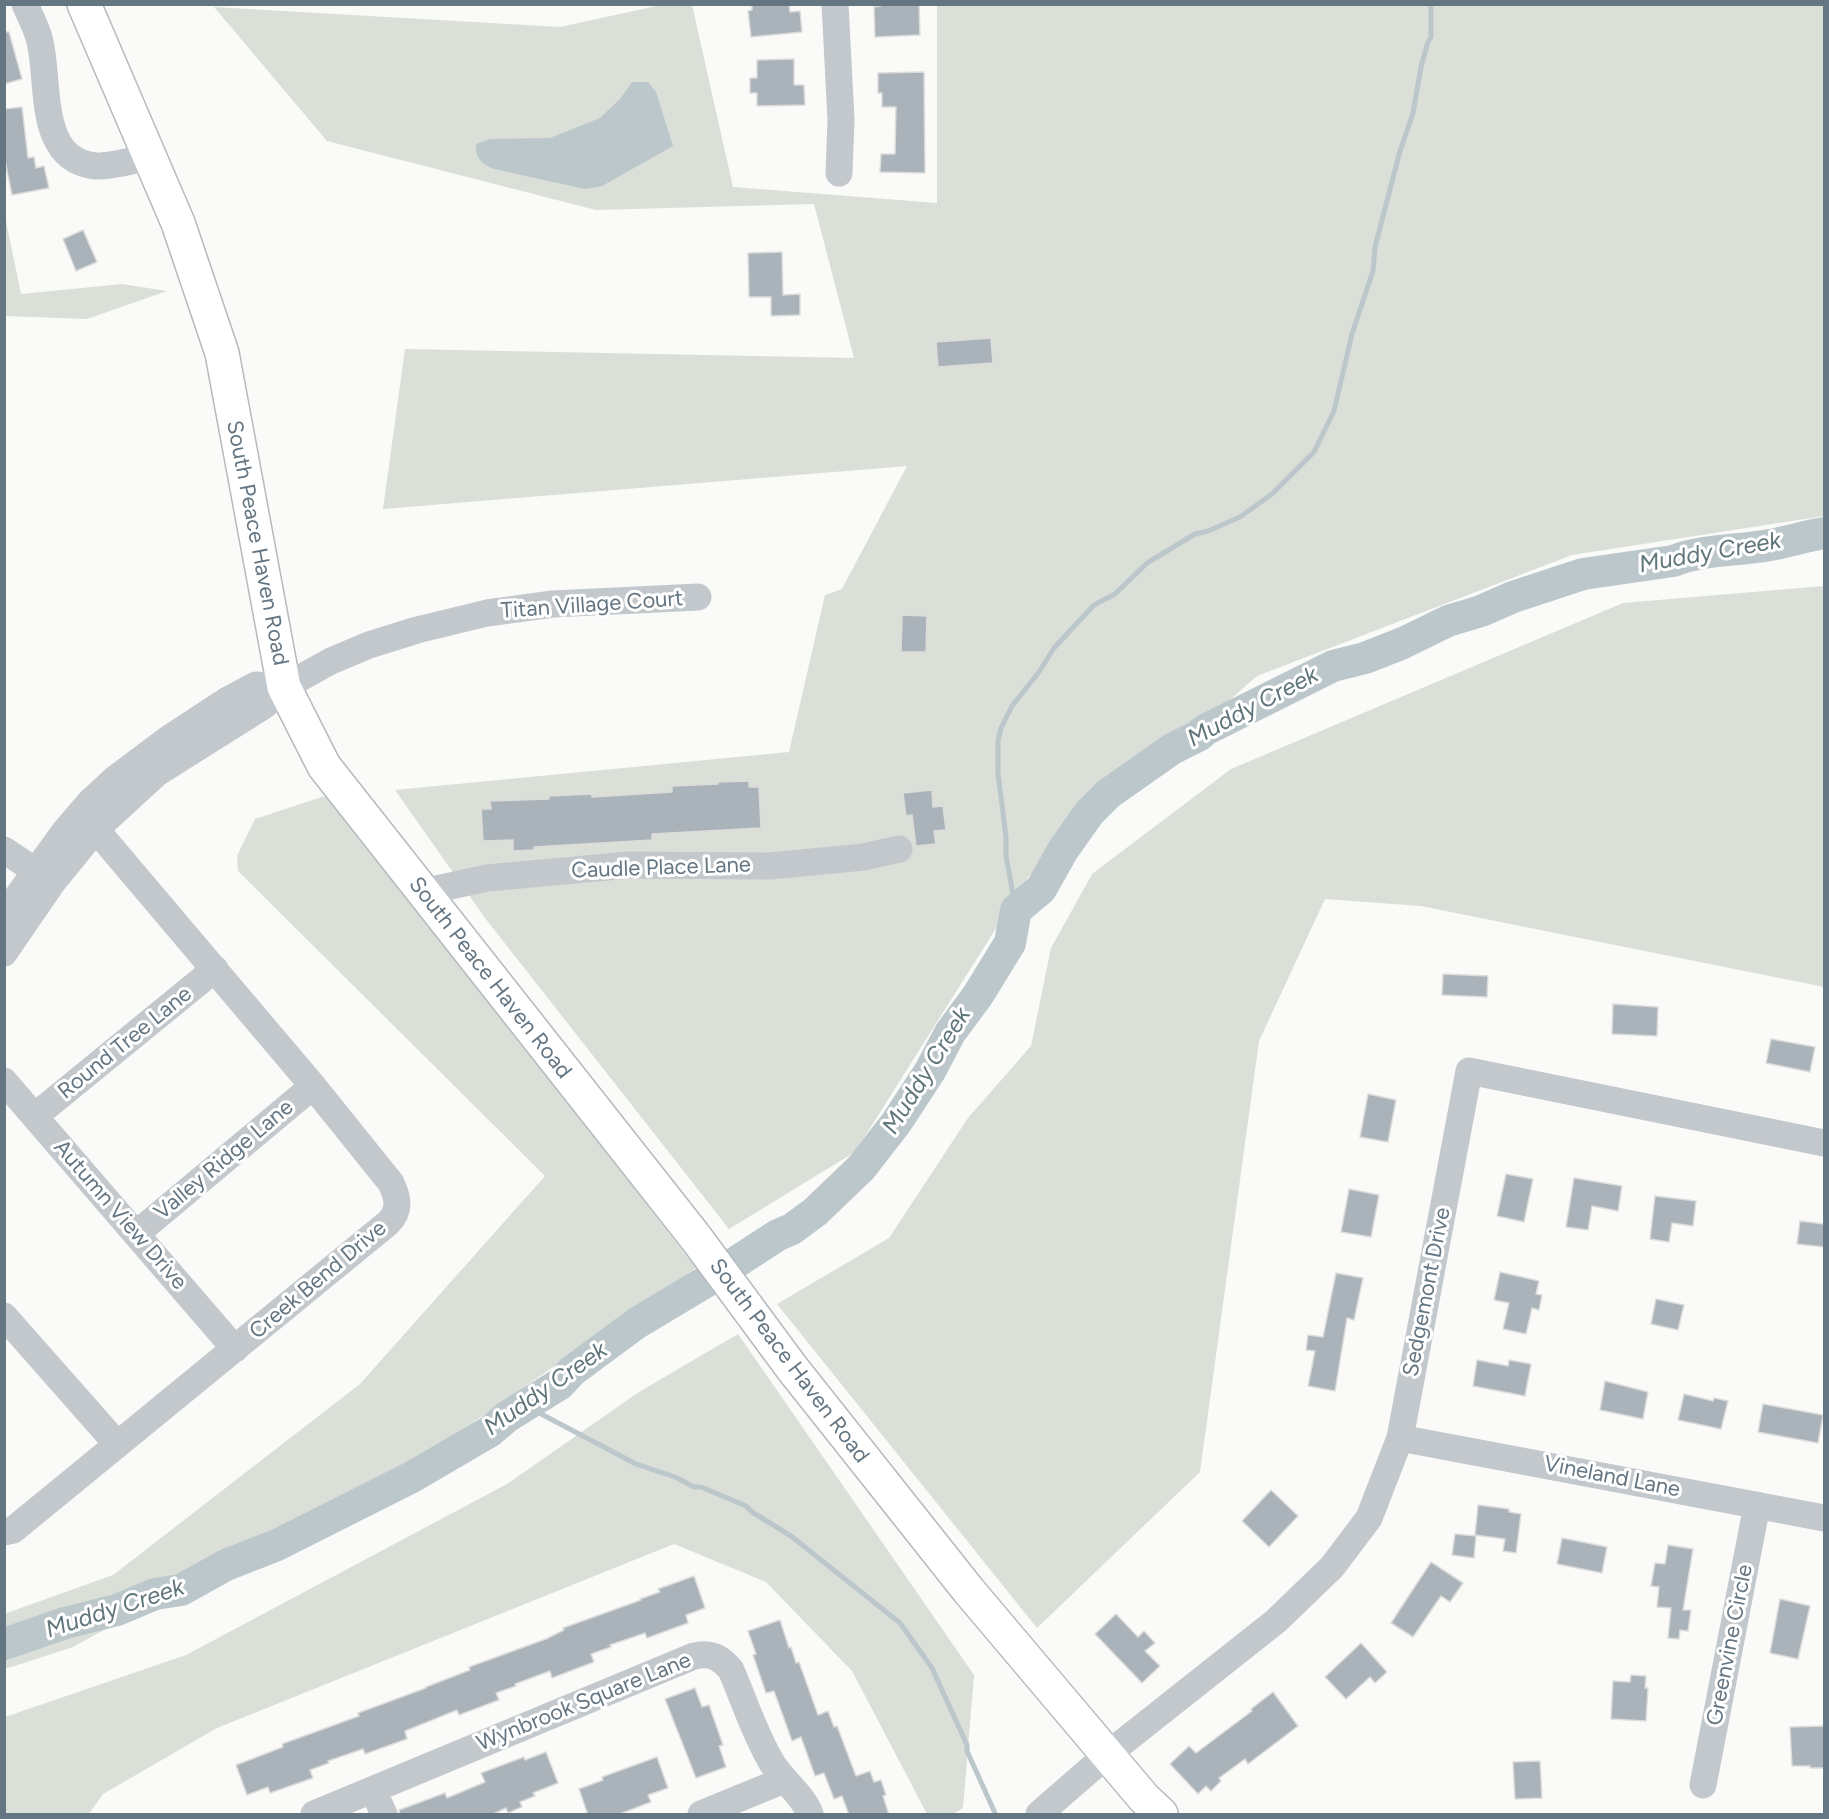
<!DOCTYPE html>
<style>
body{margin:0}
#map{position:relative;width:1829px;height:1819px;overflow:hidden;background:#fafaf8;font-family:Figtree,sans-serif}
canvas{display:block}
.frame{position:absolute;inset:0;border:6px solid #657683;pointer-events:none}
</style>
<div id="map">
<canvas width="1829" height="1819"></canvas>
<div class="frame"></div>
</div>
<script>
const g = document.querySelector('canvas').getContext('2d');
g.lineJoin = 'round';
function fillPath(path, color) { g.fillStyle = color; g.fill(path, 'evenodd'); }
function stroke(path, color, width, dash) { g.strokeStyle = color; g.lineWidth = width; g.lineCap = dash ? 'butt' : 'round'; g.setLineDash(dash || []); g.stroke(path); }
function label(font, color, halo, rows, align = 'center') {
  g.font = font + ' Figtree,sans-serif'; g.lineWidth = 6; g.setLineDash([]); g.textBaseline = 'middle'; g.strokeStyle = halo; g.fillStyle = color; for (const [text, x, y, turn = 0] of rows) {
    g.save(); g.translate(x, y); g.rotate((+turn || 0) * Math.PI / 180); g.textAlign = isNaN(turn) ? turn : align; if (halo) g.strokeText(text, 0, 0); g.fillText(text, 0, 0); g.restore();
  }
}
fillPath(new Path2D(`
 M661 5H692L733 187 937 203V5H1824V516L1572 555 1257 676 1029 876 855 1152 729 1229 485 918 395 790 789 752 825 595 842 589 907 466 383 509 405 349 854 358 814 204 596 210 327 141 214 7 560 27Z
 M5 216 21 294 122 284 167 291 87 319 5 316Z
 M1824 586V987L1421 906 1325 899 1259 1041 1200 1472 1037 1628 777 1304 889 1238 968 1118 1031 1046 1051 948 1092 874 1231 769 1623 603Z
 M328 795 696 1268 436 1448 73 1647 5 1669 4 1614 113 1575 360 1384 545 1176 238 871 237 856 255 819Z
 M738 1334 974 1675 963 1808 953 1814H927L852 1671 766 1582 674 1544 217 1728 103 1794 89 1814H5V1717L186 1655 507 1484 639 1392Z`), '#dadfd7');
fillPath(new Path2D(`
 M632 82H648L656 92 673 146 602 186 585 189 494 169C481 164 475 157 476 144L490 139 550 138 600 118 620 99Z`), '#bbc7cb');
stroke(new Path2D(`
 M1016 910 1006 856V837L998 773V741L1001 728 1012 706 1039 672 1054 648 1094 605 1115 594 1147 563 1195 534 1208 531 1240 517 1272 494 1314 452 1334 411 1352 334 1373 271 1375 247 1400 151 1413 113 1421 67 1428 42 1431 37V4
 M526 1406 636 1464 675 1477 694 1487H701L746 1506 752 1512 791 1536 900 1623 932 1668 967 1745V1751L995 1813`), '#bbc7cb', 5);
stroke(new Path2D(`
 M4 1644 65 1623 117 1610 155 1594 181 1590 226 1565 277 1545 412 1477 489 1432 508 1416 560 1384 572 1371 637 1323 707 1281 778 1235 792 1229 815 1212 861 1168 896 1123 930 1071 950 1033 978 995 1010 943 1016 910 1041 889 1063 850 1089 813 1108 794 1172 749 1198 736 1205 730 1333 666 1365 658 1403 643 1448 621 1481 611 1513 597 1583 574 1673 561C1704 549 1737 551 1770 545 1788 542 1806 536 1824 533`), '#bbc7cb', 32);
const building = new Path2D(`
 M752 4H789L790 12 800 11 802 32 751 37 748 11 752 10Z
 M881 4H919L920 35 875 37 874 7 881 6Z
 M4 32H9L22 79 4 84Z
 M794 59V85H804L805 105 757 106V93H750V78H757V60Z
 M924 72 925 173 880 172 881 154H895L896 107H882V93H878V73Z
 M22 107 28 158 34 157 36 168 44 166 49 188 12 195 4 156V109Z
 M83 230 97 262 76 271 63 239Z
 M782 252 783 295 800 294V315L771 316V297H749L748 253Z
 M991 338 993 363 938 367 936 342Z
 M902 615 927 616 926 652H901Z
 M749 781V787H759L761 828 652 834V840L534 847V850L513 851V840L483 841 481 809H491L490 801 549 799V796L592 794V797L672 792V786L718 784V782Z
 M932 790 933 807 943 806 946 830 934 831 936 844 916 846 912 815 906 816 903 793Z
 M1443 974 1488 976 1487 997 1442 995Z
 M1613 1004 1658 1007 1657 1036 1612 1034Z
 M1771 1039 1815 1047 1810 1072 1766 1063Z
 M1368 1094 1396 1100 1388 1142 1360 1137Z
 M1506 1174 1533 1179 1524 1222 1497 1216Z
 M1574 1178 1622 1186 1618 1211 1592 1206 1588 1230 1566 1227Z
 M1349 1189 1379 1195 1371 1237 1341 1232Z
 M1655 1196 1696 1201 1693 1226 1672 1223 1669 1242 1650 1239Z
 M1800 1221 1824 1224V1247L1797 1244Z
 M1500 1272 1539 1281 1536 1294 1542 1295 1539 1310 1532 1308 1526 1334 1503 1329 1509 1303 1494 1300Z
 M1336 1273 1363 1278 1354 1320 1347 1318 1335 1391 1308 1386 1315 1351 1306 1350 1308 1335 1323 1337Z
 M1656 1299 1684 1305 1678 1330 1651 1324Z
 M1477 1360 1508 1366 1509 1360 1531 1364 1525 1396 1473 1386Z
 M1605 1381 1648 1392 1643 1419 1600 1410Z
 M1684 1394 1713 1401 1714 1398 1728 1401 1721 1429 1678 1420Z
 M1763 1404 1823 1415 1818 1443 1758 1432Z
 M1271 1490 1298 1516 1269 1547 1242 1521Z
 M1478 1505 1509 1509V1512L1521 1514 1516 1553 1503 1551 1505 1539 1475 1535Z
 M1455 1534 1476 1536 1474 1558 1452 1555Z
 M1562 1538 1607 1547 1602 1573 1557 1564Z
 M1668 1545 1693 1549 1683 1610H1691L1688 1631 1680 1630 1679 1639 1668 1638 1671 1608 1657 1607 1659 1587 1651 1586 1655 1563 1665 1564Z
 M1431 1562 1463 1583 1450 1602 1441 1596 1413 1637 1391 1623Z
 M694 1576 705 1608 686 1615 688 1623 647 1638 645 1633 610 1645 611 1647 591 1654 594 1662 552 1678 550 1671 515 1684 516 1686 496 1693 499 1700 459 1715 457 1710 405 1731 407 1739 365 1754 363 1749 328 1761 329 1763 310 1770 313 1778 270 1793 268 1787 247 1795 236 1765 283 1747 282 1744 359 1716 358 1713 426 1688V1687L470 1670 469 1667 546 1639 564 1630 563 1628 641 1600 640 1599 660 1592 658 1589Z
 M1780 1599 1810 1606 1798 1659 1770 1653Z
 M1116 1614 1138 1637 1144 1631 1155 1643 1145 1651 1160 1666 1142 1683 1095 1634Z
 M780 1620 789 1648 791 1647 796 1663 799 1662 818 1715 828 1711 834 1727 837 1726 856 1776 870 1771 874 1782 881 1780 886 1795 883 1796 889 1815H849L842 1796 834 1799 824 1773 815 1776 801 1737 792 1741 774 1691 766 1693 753 1655 756 1654 748 1631Z
 M1361 1643 1387 1672 1375 1683 1370 1677 1346 1699 1325 1677Z
 M1631 1675 1646 1676 1645 1688H1648L1646 1721 1611 1719 1613 1681 1630 1682Z
 M695 1688 702 1707 709 1705 723 1745 719 1746 726 1767 696 1778 665 1699Z
 M1273 1692 1298 1726 1248 1764 1245 1759 1219 1778 1221 1781 1211 1791 1206 1786 1198 1794 1170 1764 1189 1746 1196 1753 1252 1711 1251 1709Z
 M1824 1726V1768H1810V1766H1792L1790 1727Z
 M546 1752 558 1783 533 1793 535 1796 520 1802 522 1807 508 1813 506 1808 491 1815H400L399 1810 445 1793 447 1798 485 1782 481 1773 524 1757 525 1760Z
 M657 1757 668 1788 648 1795 651 1802 617 1815H588L579 1789 603 1780 602 1777Z
 M1540 1761 1542 1798 1515 1799 1513 1762Z`);
fillPath(building, '#aab3b9');
stroke(building, '#dcdcda', 1.5);
const major = new Path2D(`
 M84 4 178 223 222 353 284 687 324 766 696 1238 792 1368 969 1591 1144 1798 1161 1814`);
stroke(major, '#b5babe', 36);
stroke(new Path2D(`
 M25 4C30 16 36 27 39 38 51 80 35 159 95 166 110 167 134 160 149 157
 M835 4 841 120 839 173
 M4 850 49 880
 M423 892 487 878 629 865 770 866 864 857 899 849
 M4 915 65 831 89 803 116 778 168 739 226 701 256 685 284 687
 M4 953 52 883 96 829 157 773 265 705 284 687 331 661 369 645 417 630 487 613 553 604 698 597
 M4 1081 235 1349
 M35 1116 215 969
 M136 1234 313 1086
 M4 1316 117 1444
 M1400 1438 1824 1518
 M4 1532 13 1530 388 1223C401 1210 398 1198 391 1183L313 1086 81 812
 M1703 1785 1757 1505
 M373 1790 384 1814
 M314 1814 694 1656C710 1652 720 1657 731 1670 744 1700 755 1735 772 1763 783 1781 803 1795 810 1814
 M701 1814 784 1780
 M1039 1814 1108 1754 1276 1621 1332 1567 1369 1518 1400 1438 1469 1071 1824 1143`), '#c3c8cc', 27);
stroke(major, '#fff', 33);
label('22px', '#657683', '#fff', [
 ["South Peace Haven Road",257,543,79],
 ["Titan Village Court",592,605,-4],
 ["Caudle Place Lane",661,868,-2],
 ["South Peace Haven Road",490,978,52],
 ["Round Tree Lane",125,1043,-39],
 ["Valley Ridge Lane",224,1160,-40],
 ["Autumn View Drive",120,1215,49],
 ["Creek Bend Drive",318,1280,-40],
 ["Sedgemont Drive",1427,1292,-79],
 ["South Peace Haven Road",789,1361,53],
 ["Vineland Lane",1612,1477,11],
 ["Greenvine Circle",1730,1645,-79],
 ["Wynbrook Square Lane",584,1702,-22]
]);
label('italic 24px', '#60757c', '#fff', [
 ["Muddy Creek",1710,553,-10],
 ["Muddy Creek",1253,707,-28],
 ["Muddy Creek",927,1071,-58],
 ["Muddy Creek",546,1389,-35],
 ["Muddy Creek",115,1609,-18]
]);
</script>
